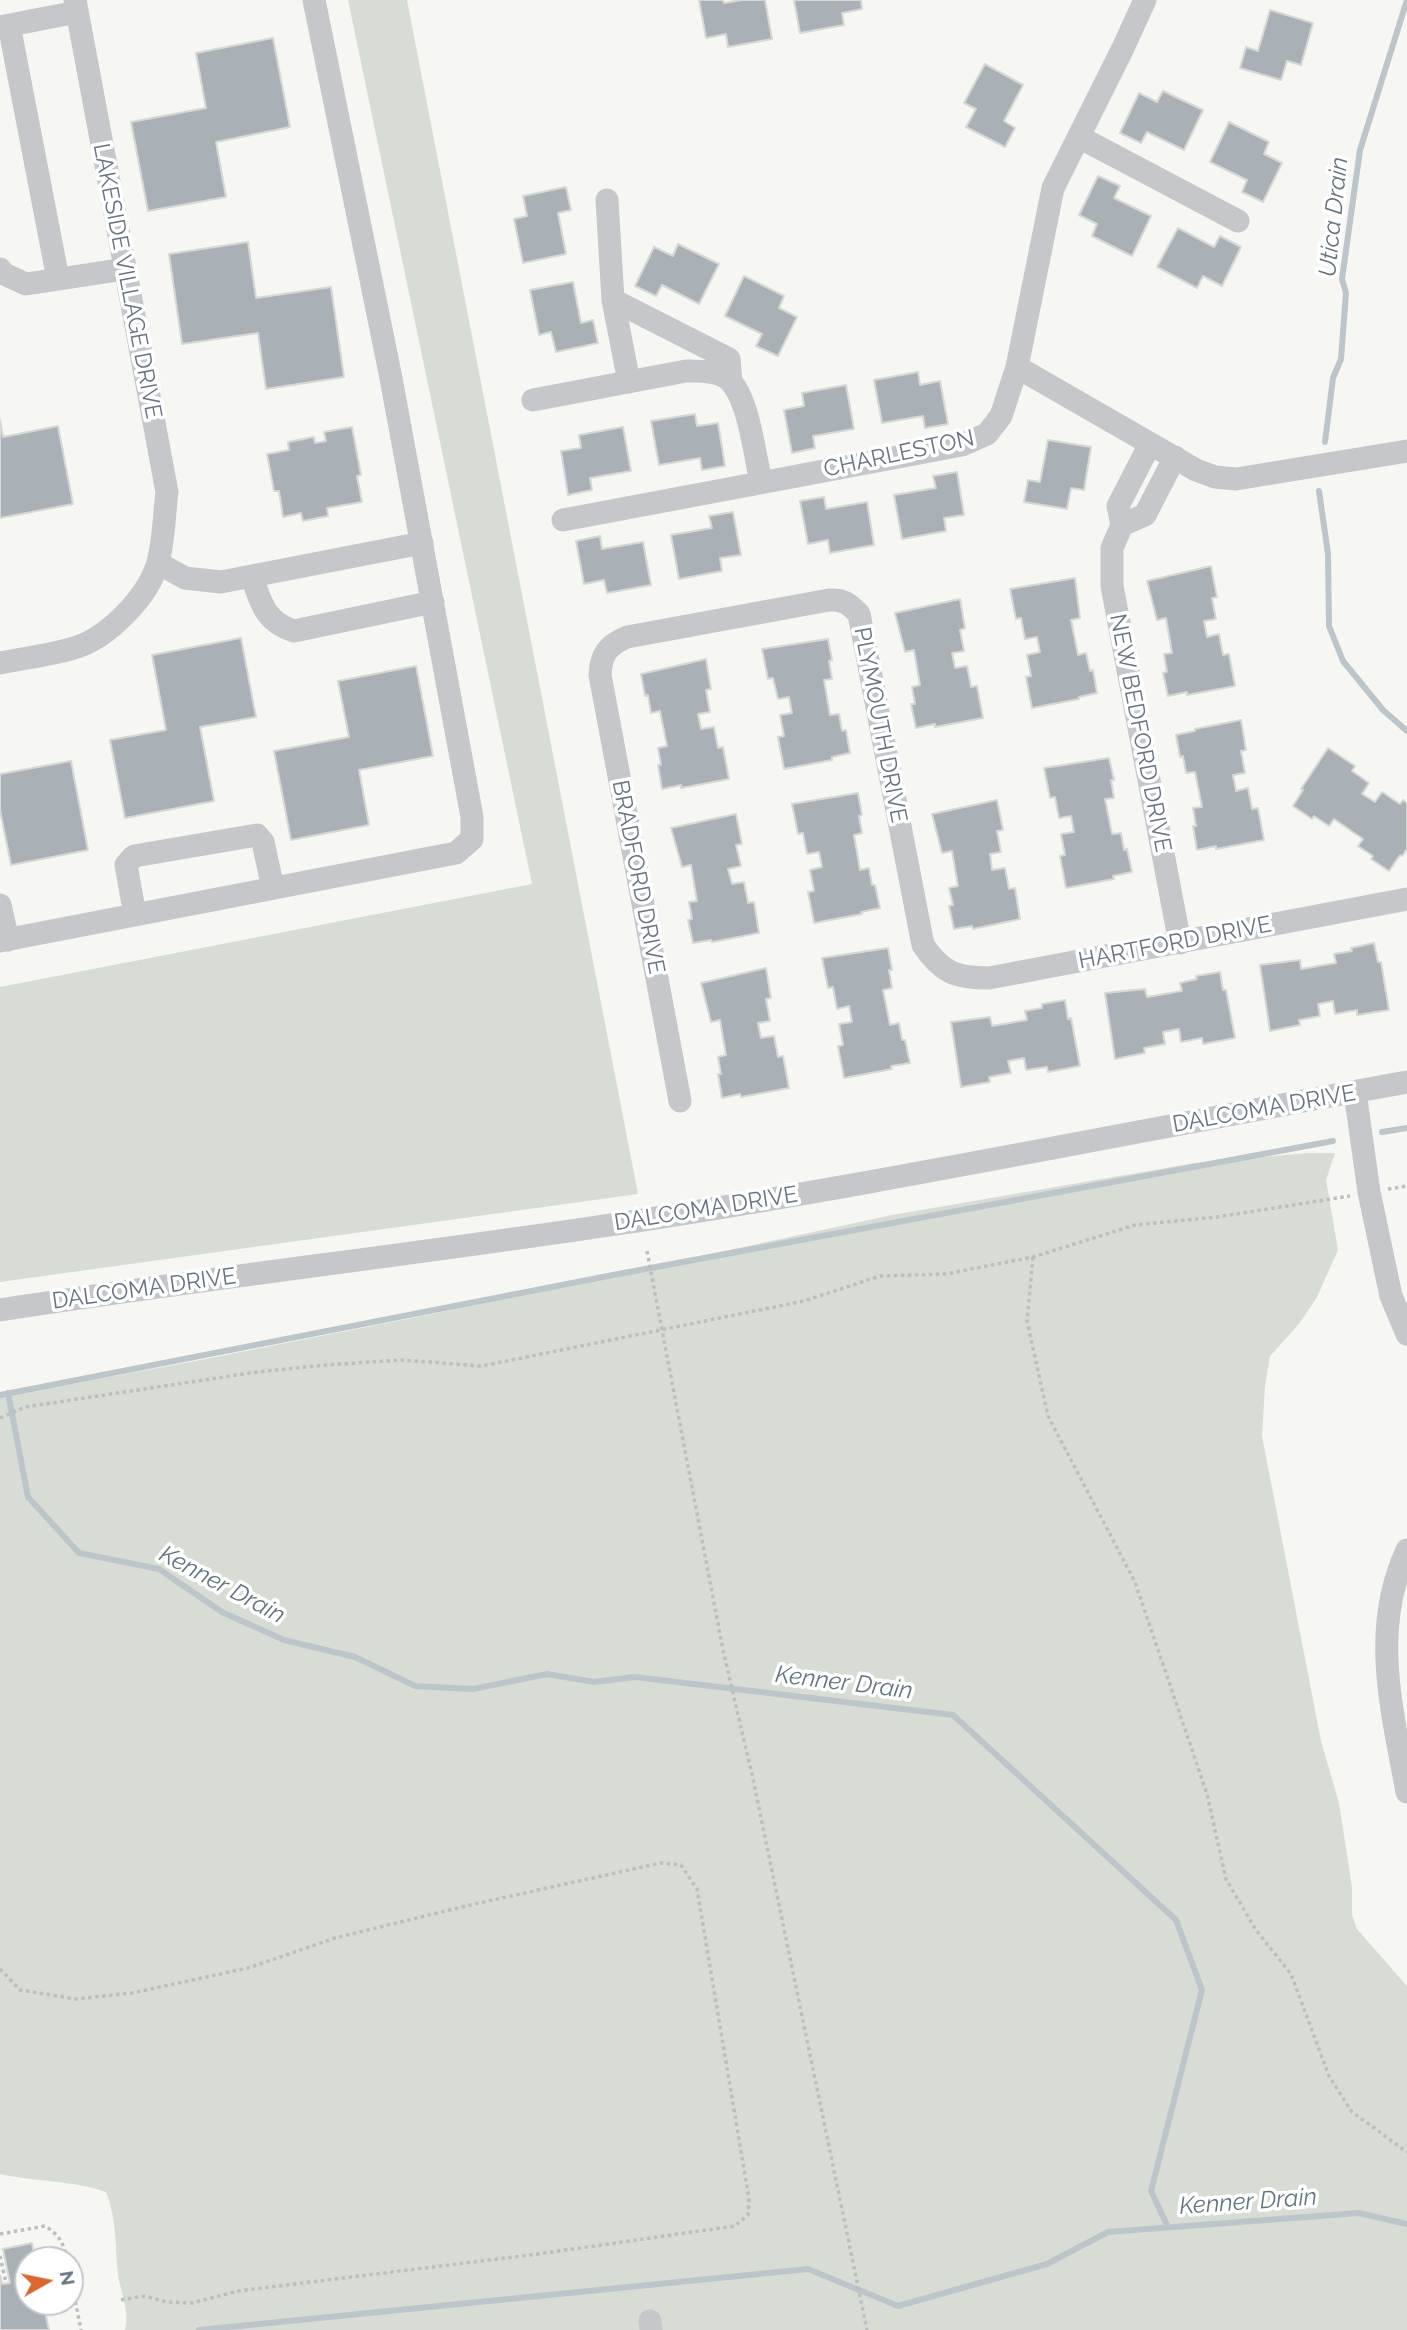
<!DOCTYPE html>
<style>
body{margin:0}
#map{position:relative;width:1407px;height:2330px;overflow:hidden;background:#f6f6f3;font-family:Raleway,sans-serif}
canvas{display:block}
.north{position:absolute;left:14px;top:2246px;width:70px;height:70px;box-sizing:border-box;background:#fff;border:2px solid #c2c7cd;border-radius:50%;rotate:81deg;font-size:19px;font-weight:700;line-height:28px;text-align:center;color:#677483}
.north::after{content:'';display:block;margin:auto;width:24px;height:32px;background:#db662f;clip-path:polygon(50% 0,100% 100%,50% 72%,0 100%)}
</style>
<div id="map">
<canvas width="1407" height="2330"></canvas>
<div class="north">N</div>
</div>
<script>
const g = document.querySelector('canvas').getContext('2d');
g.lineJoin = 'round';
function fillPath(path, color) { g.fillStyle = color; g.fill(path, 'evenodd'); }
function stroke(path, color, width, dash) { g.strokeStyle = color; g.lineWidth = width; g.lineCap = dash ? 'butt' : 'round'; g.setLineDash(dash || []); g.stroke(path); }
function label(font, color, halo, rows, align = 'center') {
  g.font = font + ' Raleway,sans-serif'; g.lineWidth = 7; g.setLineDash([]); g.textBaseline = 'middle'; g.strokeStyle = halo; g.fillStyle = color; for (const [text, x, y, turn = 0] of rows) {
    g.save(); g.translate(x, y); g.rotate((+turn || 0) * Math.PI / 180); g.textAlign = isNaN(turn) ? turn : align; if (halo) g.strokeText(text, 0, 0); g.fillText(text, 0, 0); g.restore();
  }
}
fillPath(new Path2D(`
 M348 0H407L638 1194 0 1282V987L532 884Z
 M1308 1153H1335L1326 1180 1338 1250 1317 1297 1299 1324 1270 1356 1265 1386 1262 1436 1321 1741 1339 1803 1352 1887V1915L1357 1929 1407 1986V2330H125C130 2313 121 2293 118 2275 115 2247 117 2219 106 2192 72 2180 35 2182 0 2174V1397L195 1361 432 1314 892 1215 1195 1163Z`), '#d7ddd4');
stroke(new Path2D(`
 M1325 442 1333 378 1341 359 1346 293 1342 279 1360 150 1407 0
 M1319 491 1328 554 1329 626 1343 661 1383 710 1407 731
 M1382 1132 1407 1128
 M8 1393 28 1497 79 1553 159 1569 222 1612 284 1640 355 1657 415 1686 473 1689 547 1674 594 1682 635 1677 953 1715 1176 1920 1202 1990 1151 2191 1168 2227
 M0 1395 613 1275 1333 1141
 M199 2330 808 2269 898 2306 1047 2264 1108 2232 1359 2213 1407 2224`), '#bcc5ca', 6);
const building = new Path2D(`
 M699 0H723L724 3 742 0H765L772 39 728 47 726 34 706 38Z
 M794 0H861L862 9 842 13 844 25 800 33Z
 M1270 10 1313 23 1301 65 1287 61 1281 80 1240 68 1246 47 1258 51Z
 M273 38 290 127 216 142 226 197 148 211 131 122 206 108 196 53Z
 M985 64 1023 85 1004 121 1015 128 1005 147 966 127 976 109 964 103Z
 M1163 91 1203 110 1184 150 1147 132 1141 143 1120 133 1139 93 1157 102Z
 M1229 122 1269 142 1264 154 1282 163 1263 202 1242 192 1247 180 1210 162Z
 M1098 176 1120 186 1114 198 1151 216 1132 256 1092 236 1097 224 1079 215Z
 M566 187 571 210 558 213 566 254 523 263 514 219 527 216 523 196Z
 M1178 228 1214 247 1220 236 1241 247 1222 286 1203 276 1197 288 1157 267Z
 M248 242 256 298 331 287 344 377 266 389 258 333 182 344 169 254Z
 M678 244 719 264 699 304 662 285 656 296 635 286 654 247 673 256Z
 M744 276 784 296 779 308 797 317 778 356 756 346 762 334 725 316Z
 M573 282 581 323 593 320 598 343 556 352 551 332 539 335 530 290Z
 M918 372 920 385 940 381 948 424 925 428 923 416 882 423 874 380Z
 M846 385 854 429 813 436 815 448 792 453 784 410 804 406 802 393Z
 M695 414 697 426 718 423 725 466 702 470 700 458 659 465 651 421Z
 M0 420 3 437 58 426 73 504 0 518Z
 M352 427 361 475 357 476 362 502 327 508 328 516 303 521 301 513 283 517 279 491H274L267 454 289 450 288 442 314 437 315 443 326 441 324 432Z
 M623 427 631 471 590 478 592 490 568 495 561 451 581 448 579 435Z
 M1048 440 1091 447 1084 490 1071 488 1067 509 1024 502 1028 480 1040 482Z
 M957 472 964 515 944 518 946 531 902 539 894 495 936 488 933 476Z
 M824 497 826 509 867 502 874 545 830 553 828 540 808 544 800 501Z
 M733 512 741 555 720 558 722 571 679 579 671 535 712 528 709 516Z
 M600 536 602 549 643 542 651 585 607 593 604 580 584 584 576 541Z
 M1211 566 1217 597 1212 598 1216 619 1204 621 1207 637 1219 634 1223 655 1229 654 1235 686 1187 695V692L1168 696 1163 673 1167 672 1164 654 1172 653 1166 618 1157 620 1147 581Z
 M1075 578 1080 618 1071 620 1078 655 1086 653 1090 671 1093 670 1097 693 1079 697V699L1032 708 1026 677 1031 676 1027 655 1040 652 1037 637 1025 639 1021 618 1016 619 1010 589Z
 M960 599 965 628 960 630 964 651 952 653 955 668 967 666 971 687 977 686 983 718 935 727V724L916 728 911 704H915L912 687 920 685 914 650 905 652 895 613Z
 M241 638 256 717 200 727 214 801 125 818 110 740 166 730 152 655Z
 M828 639 832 660 829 661 832 679 824 680 830 715 839 714 842 731 846 730 850 753 832 757V760L784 769 778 737 784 736 780 715 792 713 789 697 778 699 773 678 768 679 762 649Z
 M706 659 711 689 706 690 710 712 698 714 701 729 714 727 718 748 723 747 729 779 681 788V785L662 789 658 765H661L658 748 667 746 660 711 651 713 648 695 645 696 641 674Z
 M416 666 433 756 359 770 369 825 291 840 274 751 349 737 338 681Z
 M1241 720 1246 750 1241 751 1245 773 1233 775 1236 791 1248 788 1252 809 1258 808 1264 840 1216 849V846L1197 850 1193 826H1196L1193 808 1202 807 1195 772 1186 773 1183 756 1180 757 1176 735 1195 731V729Z
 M1328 748 1355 766 1352 771 1369 783 1362 794 1375 802 1382 792 1400 804 1403 800 1407 803V849L1402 856 1400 855 1389 871 1371 859 1373 856 1358 846 1363 839 1334 819 1329 826 1314 816 1312 819 1293 806 1303 790 1301 789Z
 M1109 758 1114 780H1111L1114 798 1105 799 1112 834 1121 833 1124 850 1127 849 1132 872 1113 876 1114 879 1066 888 1060 856 1065 855 1061 834 1074 832 1071 816 1059 818 1055 797 1050 798 1044 768Z
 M71 761 88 850 11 865 0 810V774Z
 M858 793 862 815 859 816 862 833 854 835 860 870 869 868 872 885H875L880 908 861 912 862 914 814 923 808 892 814 891 810 870 822 867 819 852 807 854 803 833 798 834 792 804Z
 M997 800 1003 830 997 831 1001 852 990 854 992 870 1005 868 1009 889 1015 888 1020 919 973 929 972 926 954 929 949 906 953 905 949 888 958 886 952 851 942 853 932 814Z
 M736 814 742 844 736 845 741 866 728 869 732 884 744 882 748 903 754 902 759 933 712 942 711 940 693 943 688 920 692 919 689 902 697 901 691 865 682 867 671 828Z
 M1374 943 1378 962H1381L1389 1010 1357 1015V1010L1335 1014 1333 1001 1318 1004 1320 1016 1299 1020 1300 1025 1270 1031 1260 965 1300 960 1301 969 1336 963 1334 954 1352 951 1351 948Z
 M888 948 892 970H889L892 988 883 990 890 1025 899 1023 902 1040H905L910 1063 891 1066 892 1069 844 1078 838 1046 843 1045 839 1024 852 1022 849 1006 837 1009 833 987 828 988 822 958Z
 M766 968 771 998 766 999 770 1021 758 1023 761 1038 774 1036 778 1057 783 1056 789 1088 741 1097 740 1094 722 1098 718 1074H721L718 1057 726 1055 720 1020 711 1022 701 983Z
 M1220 972 1223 990H1226L1235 1038 1203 1044 1202 1038 1181 1042 1179 1029 1163 1032 1165 1044 1144 1048 1145 1053 1115 1059 1105 993 1145 989 1147 997 1182 991 1180 983 1197 979 1196 976Z
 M1065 1000 1068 1019 1071 1018 1080 1066 1048 1072 1047 1067 1026 1070 1024 1058 1008 1061 1011 1073 989 1077 990 1082 961 1087 951 1022 990 1017 992 1026 1027 1020 1025 1011 1042 1008V1004Z
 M32 2243 35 2260H28V2302H43L49 2330H0V2275L2 2284 10 2283 3 2249Z`);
fillPath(building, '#a9b0b6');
stroke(building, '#d7d8d6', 2);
stroke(new Path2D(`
 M1388 1189 1407 1186
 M647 1251 723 1650 753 1779 867 2330
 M1033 1257 1027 1321 1048 1416 1135 1582 1207 1794 1226 1879 1256 1930 1291 1974 1329 2076 1352 2112 1407 2152
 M0 1418 25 1407 257 1372 326 1365 400 1360 482 1366 804 1301 880 1276 946 1274 1033 1257 1135 1225 1217 1217 1350 1196
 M0 1969 20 1990 76 1999 132 1993 248 1968 335 1938 470 1905 661 1863 681 1865 697 1889 749 2199 748 2215 735 2226 538 2254 238 2291 192 2303 167 2302 145 2296 120 2300
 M0 2234 45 2226C59 2235 64 2243 67 2260
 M0 2256 6 2283
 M70 2274 81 2330`), '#bcbec0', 3.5, [3.5, 3.5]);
stroke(new Path2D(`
 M9 25 58 279
 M0 27 77 12
 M1079 137 1238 221
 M607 200 613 300 629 382
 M0 269 4 274 26 284 125 269
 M613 300 729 359 731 381
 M1017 367 1196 470 1215 477 1236 479 1407 451
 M533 400 686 371C700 371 722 370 732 383 749 403 755 456 761 482
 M1150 444 1118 506 1122 525 1145 515 1175 457
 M563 520 962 445 987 434 1001 416 1017 367 1053 188 1123 48 1145 0
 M1122 525 1112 548V586L1180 943
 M158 563 185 578 221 582 422 543
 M252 577C261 603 265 622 294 631L433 602
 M0 663C24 658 51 655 74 648 108 638 149 596 158 562 164 540 164 515 167 492L75 0
 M0 905 8 940
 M135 915 126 865 134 856 257 835 263 842 273 888
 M0 941 456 853 472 839V817L390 373 314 0
 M1355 1092 1369 1192 1391 1296 1407 1334
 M680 1101 600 675C601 654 608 645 627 637L829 600C844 599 849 604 859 614L923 945C942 973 956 978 989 978L1407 899
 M0 1310C201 1279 402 1256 603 1226 872 1186 1139 1130 1407 1082
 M1407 1550C1370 1630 1392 1709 1407 1792
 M650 2321 651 2330`), '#c5c7cb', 23);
label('23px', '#677483', '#fff', [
 ["LAKESIDE VILLAGE DRIVE",127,281,79],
 ["CHARLESTON",899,454,-12],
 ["PLYMOUTH DRIVE",880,725,79],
 ["NEW BEDFORD DRIVE",1140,733,79],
 ["BRADFORD DRIVE",638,877,79],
 ["HARTFORD DRIVE",1175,943,-11],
 ["DALCOMA DRIVE",1264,1109,-10],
 ["DALCOMA DRIVE",706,1209,-9],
 ["DALCOMA DRIVE",144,1289,-8]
]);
label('italic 24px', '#63757f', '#fff', [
 ["Utica Drain",1334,217,-84],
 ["Kenner Drain",222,1585,28],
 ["Kenner Drain",844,1683,7],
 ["Kenner Drain",1248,2202,-4]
]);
</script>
